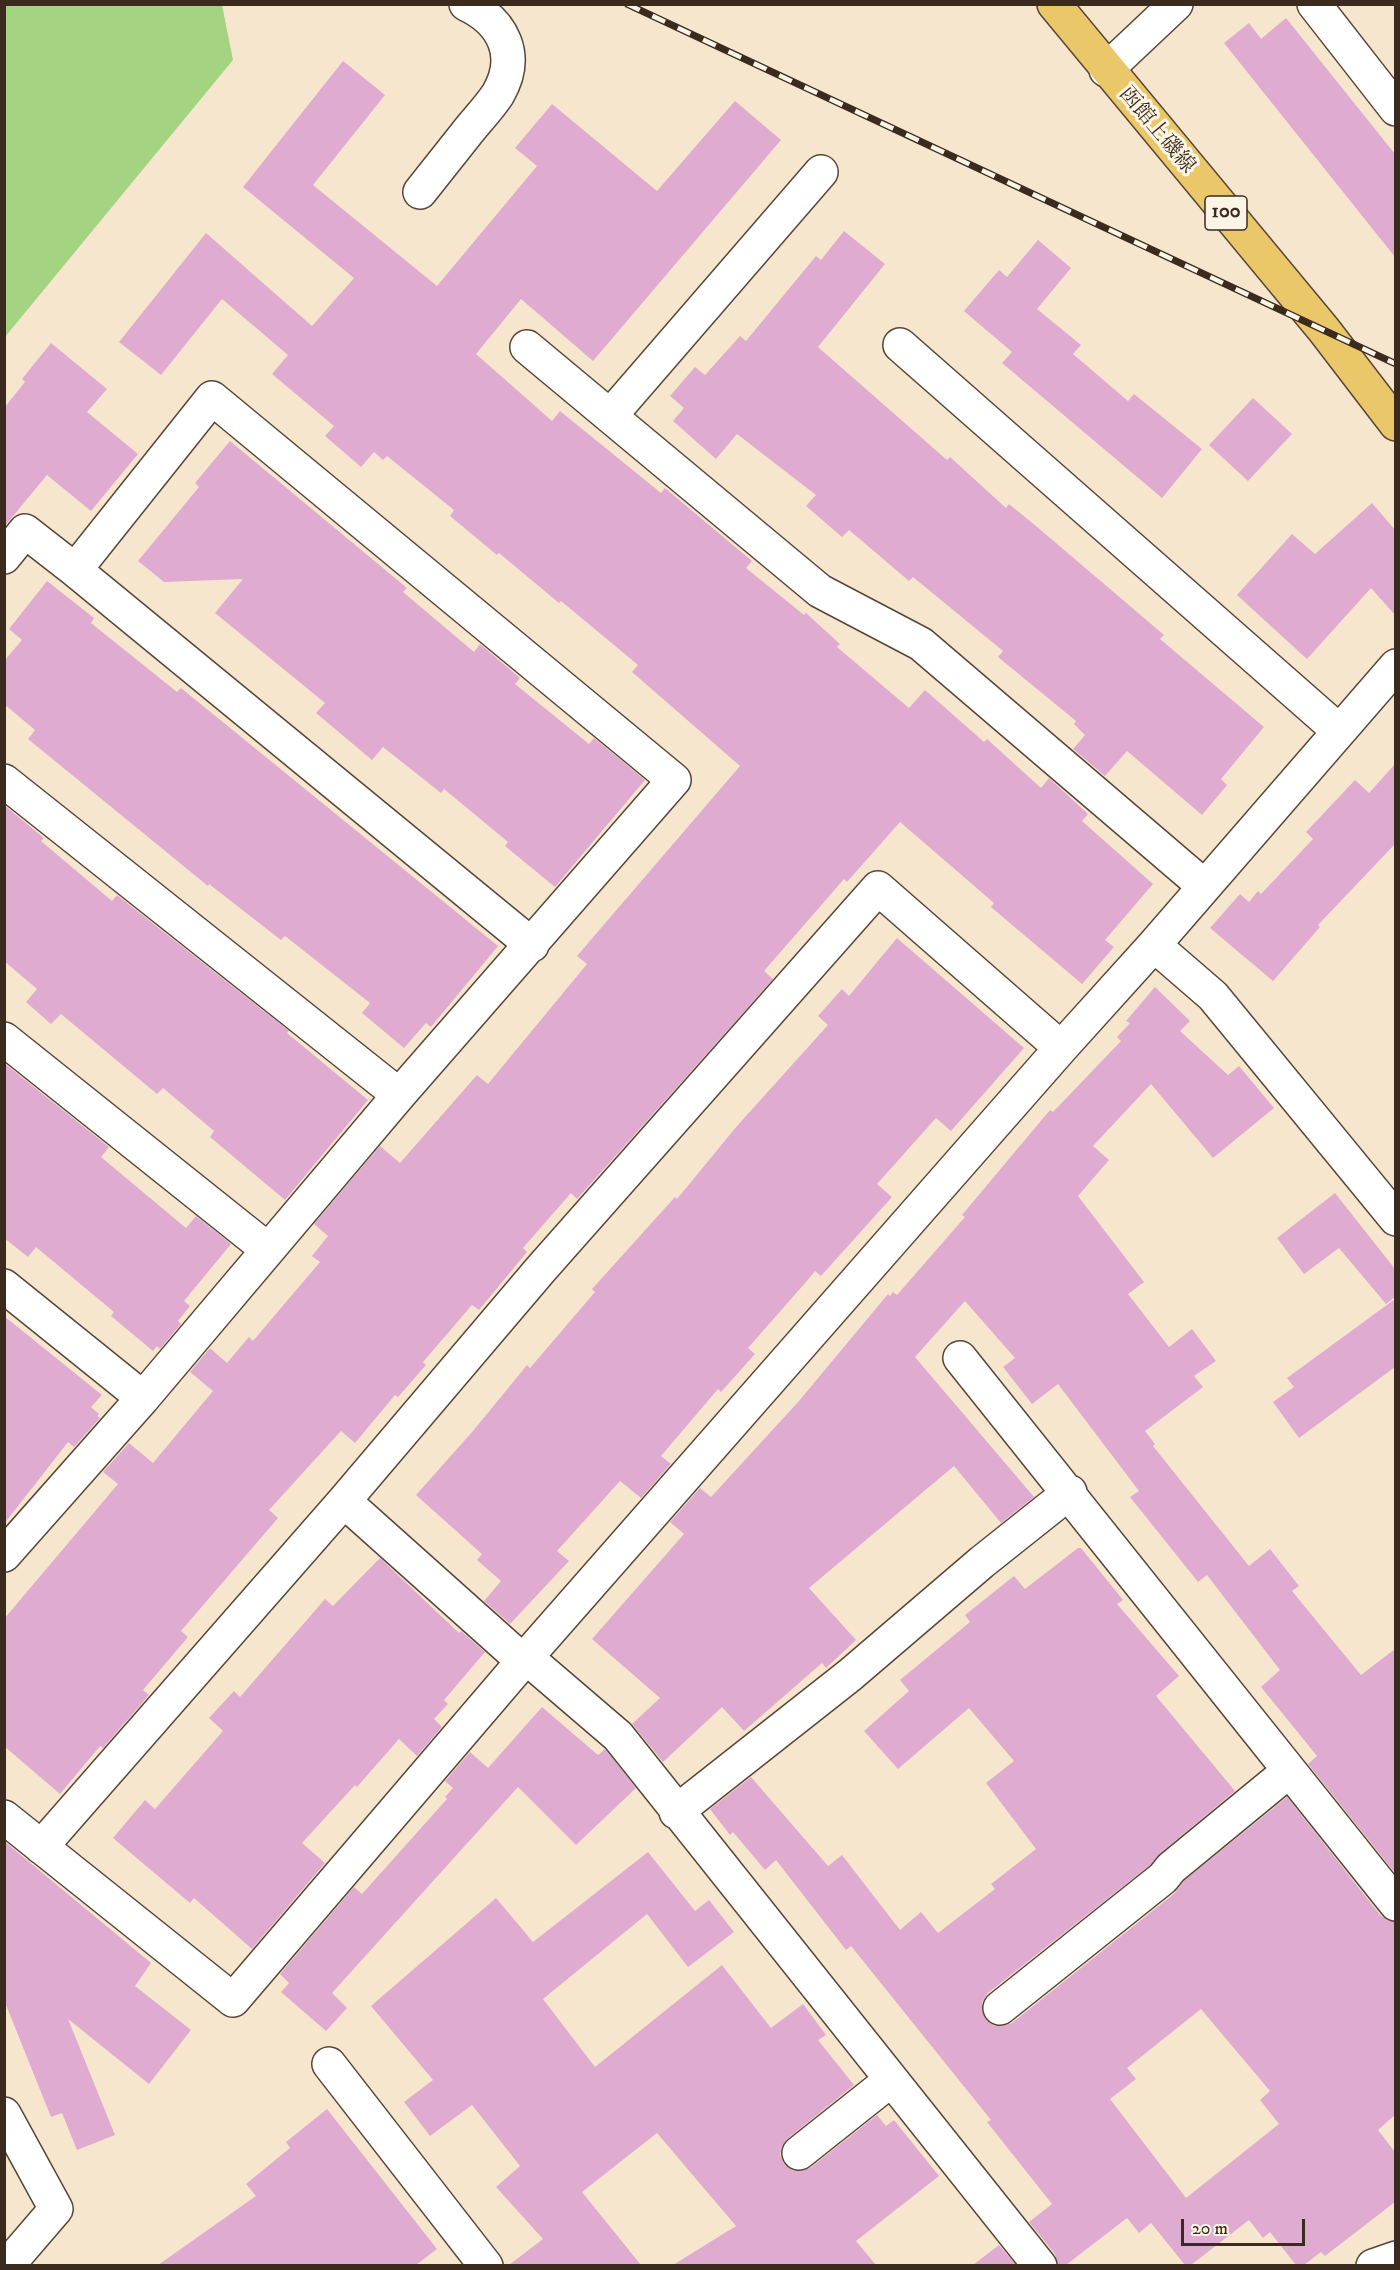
<!DOCTYPE html>
<meta charset="utf-8">
<style>
body{margin:0}
#map{position:relative;width:1400px;height:2270px;overflow:hidden;background:#f7e6ce;font-family:"IM FELL DW Pica",serif}
canvas{display:block}
.frame{position:absolute;inset:0;border:6px solid #3b2a1e;pointer-events:none}
.scale{position:absolute;left:1181px;top:2219px;width:124px;height:27px;box-sizing:border-box;border:3px solid #3b2a1e;border-top:0;padding-left:8px;font-size:18px;line-height:21px;white-space:nowrap;color:#3b2a1e;-webkit-text-stroke:4px #fcf5e5;paint-order:stroke}
</style>
<div id="map">
<canvas width="1400" height="2270"></canvas>
<div class="frame"></div>
<div class="scale">20 m</div>
</div>
<script>
const g = document.querySelector('canvas').getContext('2d');
g.lineJoin = 'round';
function fillPath(path, color) { g.fillStyle = color; g.fill(path, 'evenodd'); }
function stroke(path, color, width, dash) { g.strokeStyle = color; g.lineWidth = width; g.lineCap = dash ? 'butt' : 'round'; g.setLineDash(dash || []); g.stroke(path); }
function label(font, color, halo, rows, align = 'center') {
  g.font = font + ' "IM FELL DW Pica","Noto Serif JP",serif'; g.lineWidth = 6; g.setLineDash([]); g.textBaseline = 'middle'; g.strokeStyle = halo; g.fillStyle = color; for (const [text, x, y, turn = 0] of rows) {
    g.save(); g.translate(x, y); g.rotate((+turn || 0) * Math.PI / 180); g.textAlign = isNaN(turn) ? turn : align; if (halo) g.strokeText(text, 0, 0); g.fillText(text, 0, 0); g.restore();
  }
}
fillPath(new Path2D(`
 M5 4 222 5 233 60 5 337Z`), '#a4d482');
fillPath(new Path2D(`
 M1286 18 1395 154V257L1224 43 1249 23 1261 39Z
 M343 61 385 95 313 185 437 286 537 166 515 148 552 104 657 191 735 101 781 140 593 361 521 299 476 354 552 421 560 411 661 493 665 488 752 561 746 568 804 615 806 613 840 644 837 647 909 708 925 690 984 742 987 739 1041 788 1049 778 1088 814 1082 821 1153 884 1105 940 1114 947 1082 984 991 907 994 903 900 822 847 882 844 879 764 971 773 979 637 1132 577 1199 571 1193 523 1248 527 1252 479 1310 472 1305 423 1362 426 1365 398 1397 395 1395 355 1443 341 1431 269 1510 278 1518 181 1631 188 1637 143 1690 149 1695 103 1748 100 1746 60 1794 5 1747 4 1619 118 1484 103 1472 129 1443 153 1463 213 1391 190 1372 210 1348 227 1363 249 1337 253 1341 320 1262 312 1256 328 1236 314 1224 380 1146 400 1163 477 1075 488 1084 587 964 577 956 740 766 632 672 638 665 561 601 559 603 499 553 497 555 450 516 454 510 387 456 383 460 374 452 361 467 325 436 334 426 272 374 288 355 222 299 161 375 119 342 206 233 312 326 354 278 243 187Z
 M844 231 885 264 818 347 947 460 950 457 1006 508 1009 504 1036 526 1164 635 1160 639 1264 727 1221 779 1227 785 1202 815 1127 751 1105 776 1073 749 1085 735 1074 724 1076 721 998 657 1003 651 913 577 909 581 849 530 842 537 806 506 816 495 737 434 716 459 673 421 684 408 670 396 695 367 705 375 740 336 746 341 816 256 821 260Z
 M1038 240 1071 268 1037 309 1081 345 1073 354 1128 401 1134 394 1202 449 1162 498 1002 363 1012 352 964 311 999 270 1007 277Z
 M51 343 107 389 87 412 138 454 91 511 47 475 4 527V408L25 382 22 379Z
 M1253 398 1292 434 1248 481 1209 445Z
 M230 441 407 588 403 592 474 652 480 644 520 678 515 684 589 744 594 738 645 780 555 887 505 846 508 842 444 789 441 793 383 747 372 760 316 713 325 703 215 613 243 579 164 582 138 561 199 487 195 483Z
 M1372 503 1395 530V615L1371 588 1307 659 1237 595 1292 534 1315 554Z
 M47 581 94 618 91 623 177 692 181 688 498 946 431 1027 426 1023 404 1048 362 1013 370 1003 285 936 281 940 209 884 208 886 28 739 35 730 4 704V661L22 640 9 629Z
 M1395 764V844L1318 925 1320 927 1273 981 1210 928 1240 894 1249 902 1258 891 1261 894 1313 839 1306 832 1355 780 1369 793Z
 M4 805 44 838 41 841 112 901 117 895 289 1031 287 1033 368 1100 285 1200 210 1137 214 1131 163 1088 157 1094 61 1014 51 1024 26 1002 37 989 4 961Z
 M897 938 1024 1048 951 1131 936 1118 877 1184 892 1197 821 1276 815 1271 806 1282 748 1348 755 1354 721 1392 718 1389 661 1456 671 1464 641 1498 620 1481 557 1551 569 1561 510 1624 484 1601 501 1581 477 1560 482 1554 416 1495 473 1431 527 1365 530 1368 595 1292 592 1289 675 1197 677 1199 737 1126 828 1025 818 1016 842 989 849 996Z
 M1155 987 1190 1021 1180 1031 1228 1075 1239 1066 1274 1108 1213 1158 1151 1084 1093 1146 1109 1160 1078 1196 1144 1282 1128 1294 1169 1347 1192 1329 1216 1361 1194 1376 1203 1387 1145 1431 1155 1444 1153 1446 1249 1566 1270 1549 1299 1586 1292 1591 1361 1675 1395 1649V1873L1308 1764 1317 1756 1261 1687 1280 1670 1207 1575 1198 1582 1130 1497 1139 1491 1058 1384 1032 1404 1003 1367 1015 1358 965 1301 915 1357 1034 1497 1001 1523 954 1466 809 1588 856 1640 826 1668 822 1663 744 1731 722 1707 663 1762 632 1724 660 1698 592 1639 684 1534 670 1522 700 1488 711 1497 799 1401 888 1294 890 1296 893 1292 897 1295 965 1217 962 1215 1050 1110 1053 1112 1121 1041 1117 1037 1130 1023 1126 1021Z
 M4 1063 109 1147 101 1157 186 1228 196 1216 231 1244 184 1301 190 1306 178 1321 181 1324 160 1349 157 1346 153 1351 111 1316 114 1312 36 1247 28 1257 4 1238Z
 M1335 1193 1395 1269V1297L1386 1304 1339 1248 1304 1274 1277 1238Z
 M1395 1299V1367L1299 1438 1273 1402 1294 1387 1287 1378Z
 M4 1316 102 1395 91 1407 99 1414 97 1416 100 1418 74 1447 68 1442 4 1524Z
 M1078 1548H1081L1123 1600 1117 1604 1179 1676 1156 1696 1235 1791 1159 1854 1150 1865 988 1993 982 2002V2011L986 2020 994 2026H1003L1012 2023 1175 1893 1184 1881 1287 1797 1381 1916 1395 1922V2115L1378 2130 1395 2152V2202L1325 2256 1321 2252 1304 2265H1296L1270 2232 1263 2238 1249 2220 1191 2265H1185L1151 2223 1139 2233 1127 2218 1066 2265H1058L1055 2254 1029 2222 1052 2204 987 2122 991 2120 851 1946 846 1950 776 1860 765 1870 733 1832 730 1835 710 1809 751 1777 828 1866 842 1855 900 1930 921 1912 938 1933 995 1889 991 1884 1036 1849 986 1783 1014 1761 969 1708 898 1769 864 1731 909 1691 900 1680 970 1622 965 1615 1014 1576 1025 1589ZM1201 2009 1270 2091 1260 2100 1279 2124 1186 2198 1110 2099 1136 2079 1127 2068Z
 M380 1558 459 1633 461 1631 485 1652 444 1700 448 1704 434 1719 442 1727 417 1756 399 1739 357 1787 355 1785 302 1843 325 1863 252 1949 194 1898 190 1903 113 1838 145 1800 155 1809 223 1731 209 1718 234 1691 240 1697 325 1599 333 1606Z
 M542 1707 598 1755 605 1749 636 1788 576 1845 518 1787 332 1993 347 2008 326 2031 281 1992 289 1983 280 1974 354 1887 362 1894 447 1799 445 1797 453 1788 445 1781 470 1752 488 1768Z
 M4 1841 151 1963 135 1986 191 2030 149 2084 68 2019 115 2135 77 2150 62 2113 51 2117 4 2000Z
 M648 1852 695 1911 709 1900 734 1932 688 1967 647 1914 543 1999 595 2067 722 1965 771 2028 803 2004 826 2035 818 2040 854 2085 787 2139 782 2146 780 2155 784 2164 793 2171H802L810 2168 877 2115 886 2126 894 2120 939 2176 856 2241 876 2265H673L736 2226 657 2133 582 2192 641 2265H509L543 2239 496 2187 520 2166 472 2105 430 2136 404 2102 433 2080 371 2006 496 1898 533 1942Z
 M327 2109 437 2249 416 2265H158L256 2196 246 2184 290 2148 286 2142Z
 M999 2245 1016 2265H973Z`), '#e0abd0');
const minor = new Path2D(`
 M1314 4 1396 109
 M1106 70 1176 4
 M420 192C435 173 451 153 466 134 476 121 489 108 498 94 520 56 504 22 466 4
 M900 345 1339 731
 M527 347 820 591 921 644 1204 886
 M610 416 821 172
 M4 557 25 531 75 570 212 398 674 780 399 1095 143 1398 4 1555
 M75 570 532 945
 M4 781 399 1095
 M1154 945 1213 996 1396 1219
 M4 1039 267 1249
 M4 1286 143 1398
 M960 1358 1396 1904
 M344 1501 523 1661
 M527 1658 618 1736 1040 2266
 M676 1812 850 1675 982 1562 1070 1492
 M4 1817 233 2000 523 1661 1061 1048 1154 945 1396 666
 M41 1847 344 1501 541 1269 878 888 1061 1048
 M1000 2008 1163 1878 1171 1868 1289 1771
 M329 2064 486 2266
 M4 2114 56 2209 7 2266
 M799 2153 891 2080
 M1373 2266 1396 2258`);
const major = new Path2D(`
 M1054 4 1324 330 1396 424`);
stroke(minor, '#574638', 36);
stroke(major, '#574638', 36);
stroke(minor, '#fff', 33);
stroke(major, '#eac769', 33);
const rail = new Path2D(`
 M627 4 1396 364`);
stroke(rail, '#3b2a1e', 7);
stroke(rail, '#fcf5e5', 4.5, [14]);
for (const [x, y, w] of [
 [1226,213,42]
]) { const box = new Path2D(); box.roundRect(x - w / 2, y - 17, w, 34, 4.5); g.fillStyle = '#fcf5e5'; g.fill(box); stroke(box, '#3b2a1e', 1.5); }
label('bold 20px', '#3b2a1e', null, [
 ["100",1226,213]
]);
label('21px', '#3b2a1e', '#fcf5e5', [
 ["函館上磯線",1156,131,50]
]);
</script>
